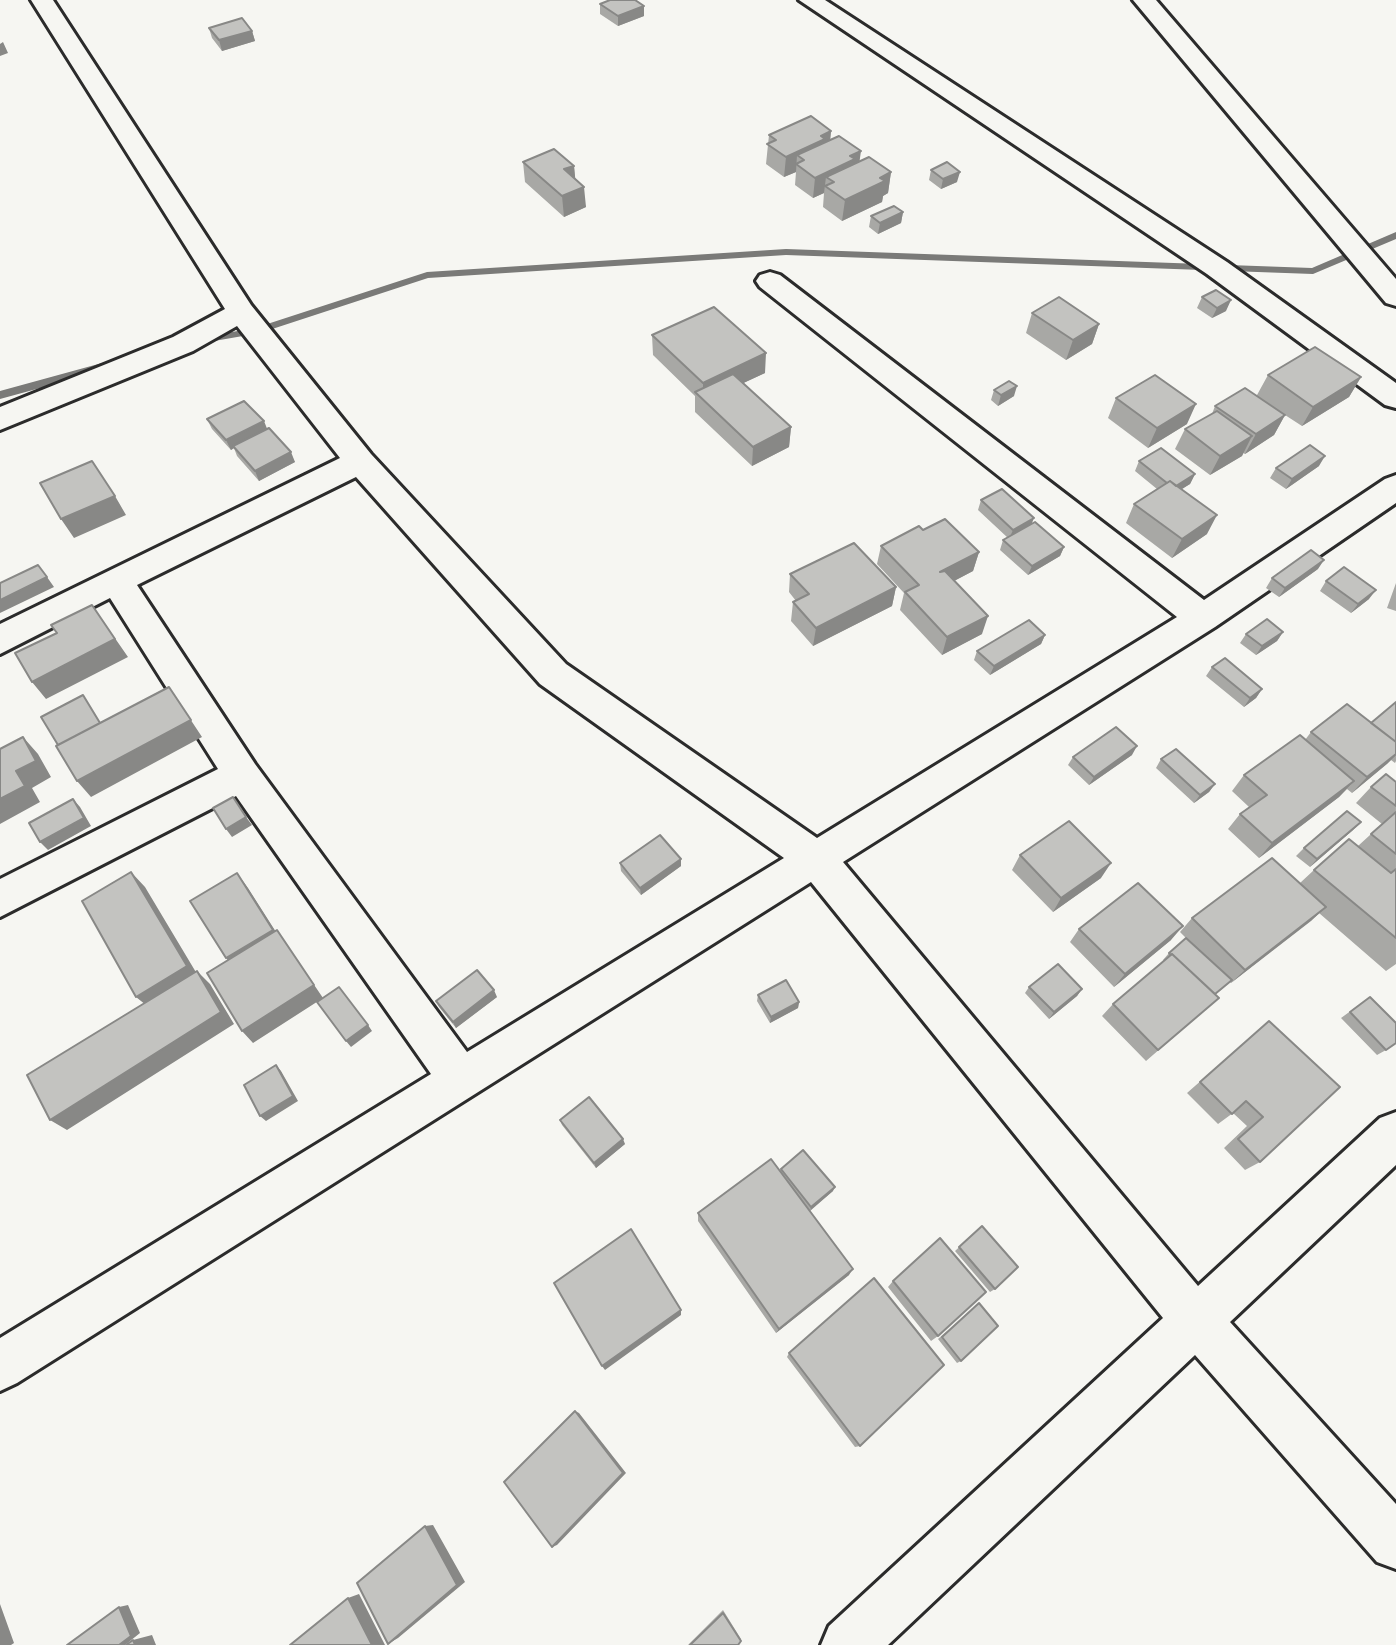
<!DOCTYPE html>
<style>
body{margin:0}
canvas{display:block;background:#f6f6f2}
</style>
<canvas width="1396" height="1645"></canvas>
<script>
const g = document.querySelector('canvas').getContext('2d');
g.lineJoin = 'round';
function fillPath(path, color) { g.fillStyle = color; g.fill(path, 'evenodd'); }
function stroke(path, color, width, dash) { g.strokeStyle = color; g.lineWidth = width; g.lineCap = dash ? 'butt' : 'round'; g.setLineDash(dash || []); g.stroke(path); }
fillPath(new Path2D(`
 M1396 232V239L1313 274 786 255 428 278 260 333 197 344 192 341 197 338 255 328 427 272 786 249 1312 268Z
 M113 360 117 361V367L0 399V391Z`), '#7a7a78');
const minor = new Path2D(`
 M31 0H53L251 305 371 454 566 664 817 838 1177 617 760 287 756 281 760 275 770 272 780 275 1204 600 1385 479 1396 475V503L1215 627 843 862 1198 1286 1380 1118 1396 1112V1165L1230 1322 1396 1504V1569L1377 1562 1195 1355 888 1645H821L829 1626 1163 1318 811 882 17 1383 0 1391V1338L431 1074 236 796 0 917V879L218 769 110 598 0 654V624L340 458 237 326 193 351 0 430V407L173 337 225 309ZM356 477 540 684 784 858 467 1052 255 764 137 585Z
 M799 0H825L1227 262 1396 383V408L1385 405 1207 274Z
 M1133 0H1156L1396 279V306L1386 303Z`);
stroke(minor, '#2b2b2b', 6);
fillPath(minor, '#f6f6f2');
fillPath(new Path2D(`
 M600 4 644 6V16L618 26 600 14Z
 M209 28 252 31 255 41 222 51 212 38Z
 M831 131 830 140 860 161 891 172 888 193 883 196 882 202 842 221 823 207 824 193 813 198 795 185 796 172 784 177 766 164 769 135Z
 M523 162 574 166 575 179 586 207 564 217 525 182Z
 M931 170 957 182 941 189 929 180Z
 M903 212 901 223 878 234 869 227 871 216Z
 M1202 297 1226 311 1212 318 1197 308Z
 M1032 313 1099 324 1092 344 1066 360 1026 333Z
 M652 335 765 373 743 383 791 427 789 447 752 466 695 412V396L653 355Z
 M1268 375 1361 377 1349 397 1302 426 1285 415 1274 435 1245 454 1243 453 1242 456 1210 475 1175 449 1185 429 1212 414 1215 406 1257 395Z
 M994 390 1014 396 998 406 991 400Z
 M1116 398 1187 424 1148 448 1108 418Z
 M207 419 267 429 295 462 259 481 237 456 234 448 231 450 212 429Z
 M1139 461 1195 474 1190 484 1181 489 1207 534 1172 558 1126 523 1134 504 1157 489 1135 471Z
 M1319 466 1286 489 1270 478 1276 468Z
 M981 500 1032 523 1064 547 1060 556 1028 575 1000 550 1003 540 1008 538 978 510Z
 M923 530 979 552 973 571 954 581 982 634 942 655 900 610 904 593 877 564 881 546Z
 M1318 569 1279 597 1266 588 1272 578Z
 M790 574 896 587 892 606 813 646 791 621 793 602 796 601 789 592Z
 M1326 581 1369 599 1351 613 1320 591Z
 M1396 583V611L1387 608Z
 M1283 632 1277 641 1256 655 1240 643 1246 634Z
 M1045 635 1041 644 990 675 974 660 977 651Z
 M1212 667 1262 689 1256 698 1244 707 1206 676Z
 M1396 702V761L1395 763 1391 760 1352 793 1347 789 1339 797 1259 858 1228 829 1240 814 1249 807 1232 791 1244 775 1305 740 1311 732 1371 723Z
 M1132 755 1089 785 1068 765 1073 757Z
 M1161 759 1215 784 1209 792 1194 803 1156 768Z
 M1396 782V964L1386 971 1319 913 1231 983 1230 982 1215 995 1219 998 1146 1061 1102 1016 1113 1004 1164 961 1163 960 1169 953 1186 938 1180 932 1192 918 1300 883 1314 870 1358 846 1382 824 1356 803 1371 787Z
 M1353 830 1310 867 1296 856 1304 848Z
 M1020 855 1101 878 1053 912 1012 870Z
 M681 859V866L641 895 621 871 620 863Z
 M1079 929 1171 940 1114 987 1070 942Z
 M1029 987 1082 989 1077 996 1049 1019 1025 993Z
 M758 995 799 1002 798 1008 770 1023 757 1001Z
 M497 997 456 1028 439 1007 436 1001Z
 M1370 997 1386 1050 1377 1055 1341 1018Z
 M1269 1021 1260 1162 1245 1170 1224 1148 1247 1126 1233 1113 1218 1124 1187 1093Z
 M560 1120 625 1144 596 1168 562 1125Z
 M781 1169 833 1191 810 1210 849 1275 776 1333 698 1221V1213L780 1171Z
 M982 1226 995 1289 990 1292 955 1251Z
 M893 1281 938 1336 931 1341 888 1287Z
 M979 1303 961 1361 957 1363 938 1339Z
 M789 1353 860 1446 855 1447 787 1357Z
 M723 1610 741 1639 738 1645H688Z`), '#a8a8a5');
fillPath(new Path2D(`
 M644 6V16L618 26V16Z
 M252 31 255 41 222 51 219 40Z
 M3 42 8 53 0 56V44Z
 M831 131 829 152 804 160 797 155 796 172 784 177 786 157 821 136Z
 M861 151 858 172 826 177 824 193 813 198 815 178 850 156Z
 M574 166 576 186 564 169Z
 M891 172 888 193 883 196 882 202 842 221 845 200 880 178Z
 M960 172 957 182 941 189 943 179Z
 M584 187 586 207 564 217 562 196Z
 M903 212 901 223 878 234 880 223Z
 M1231 300 1226 311 1212 318 1217 308Z
 M1099 324 1092 344 1066 360 1073 340Z
 M766 353 765 373 705 401 703 399V383Z
 M1361 377 1349 397 1302 426 1313 407Z
 M1017 386 1014 396 998 406 1001 395Z
 M1196 404 1187 424 1148 448 1157 428Z
 M1285 415 1274 435 1245 454 1256 434Z
 M264 421 268 431 233 446 234 448 231 450 226 440Z
 M791 427 789 447 752 466 753 447Z
 M1252 436 1242 456 1210 475 1220 456Z
 M291 452 295 462 259 481 255 471Z
 M1325 456 1319 466 1286 489 1292 479Z
 M1195 474 1190 484 1168 498 1173 488Z
 M115 496 126 515 74 538 61 519Z
 M1217 515 1207 534 1172 558 1182 539Z
 M1034 518 1030 528 1009 539 1013 530Z
 M1064 547 1060 556 1028 575 1032 566Z
 M979 552 973 571 935 591 940 572Z
 M1324 560 1318 569 1279 597 1285 588Z
 M47 577 54 587 0 613V600Z
 M896 587 892 606 813 646 816 628Z
 M1376 590 1369 599 1351 613 1358 604Z
 M92 605 128 657 46 699 32 682Z
 M988 616 982 634 942 655 947 637Z
 M1283 632 1277 641 1256 655 1262 646Z
 M1045 635 1041 644 990 675 994 666Z
 M169 687 202 737 91 797 77 781Z
 M1262 689 1256 698 1244 707 1250 698Z
 M23 737 38 754 51 777 32 788 40 802 0 824V799L16 771Z
 M1137 746 1132 755 1089 785 1094 777Z
 M1396 754V755L1387 764 1352 793 1367 777Z
 M1354 781 1339 797 1259 858 1272 843Z
 M1215 784 1209 792 1194 803 1200 795Z
 M73 799 80 807 91 826 48 850 40 842Z
 M246 817 252 825 232 837 226 829Z
 M1361 822 1353 830 1310 867 1317 859Z
 M681 859V866L641 895 640 888Z
 M1111 863 1101 878 1053 912 1061 898Z
 M131 872 145 887 200 979 151 1009 136 997Z
 M237 873 248 888 283 943 237 972 226 958Z
 M1326 907 1311 921 1231 983 1245 970Z
 M1183 926 1171 940 1114 987 1125 974Z
 M277 930 323 998 253 1043 242 1031Z
 M197 971 210 984 234 1024 67 1130 50 1120Z
 M1082 989 1077 996 1049 1019 1054 1012Z
 M494 990 497 997 456 1028 453 1022Z
 M799 1002 798 1008 770 1023 771 1017Z
 M368 1025 372 1031 351 1047 346 1041Z
 M276 1065 281 1071 298 1101 266 1121 260 1116Z
 M623 1139 625 1144 596 1168 594 1163Z
 M835 1187 833 1191 810 1211 811 1207Z
 M853 1269 849 1275 776 1333 779 1329Z
 M681 1310V1315L605 1370 602 1366Z
 M575 1411 579 1413 626 1473 557 1545 552 1547Z
 M433 1525 465 1582 398 1638 388 1644 425 1526Z
 M359 1594 385 1645H372L348 1598Z
 M0 1604 14 1643 11 1645H0Z
 M128 1605 140 1633 125 1645H119V1607Z
 M152 1635 156 1645H135L133 1640Z`), '#888886');
const building = new Path2D(`
 M610 0H635L644 6 618 16 600 4Z
 M242 18 252 31 219 40 209 28Z
 M811 116 831 131 821 136 825 139 786 157 767 144 776 140 769 135Z
 M839 136 861 151 850 156 855 159 815 178 796 164 804 160 797 155Z
 M554 149 574 166 564 169 584 187 562 196 523 162Z
 M869 157 891 172 880 178 885 181 845 200 825 186 834 182 826 177Z
 M947 162 960 172 943 179 931 170Z
 M894 206 903 212 880 223 871 216Z
 M1216 290 1231 300 1217 308 1202 297Z
 M1059 297 1099 324 1073 340 1032 313Z
 M714 307 766 353 703 383 652 335Z
 M1315 347 1361 377 1313 407 1268 375Z
 M733 374 791 427 753 447 695 392Z
 M1155 375 1196 404 1157 428 1116 398Z
 M1009 381 1017 386 1001 395 994 390Z
 M1245 388 1285 415 1256 434 1215 406Z
 M244 401 264 421 226 440 207 419Z
 M1217 411 1252 436 1220 456 1185 429Z
 M269 428 291 452 255 471 233 446Z
 M1310 445 1325 456 1292 479 1276 468Z
 M1161 448 1195 474 1176 486 1170 481 1167 483 1139 461Z
 M92 461 115 496 61 519 40 483Z
 M1170 481 1217 515 1182 539 1134 504Z
 M1002 489 1034 518 1013 530 981 500Z
 M945 519 979 552 940 572 945 571 988 616 947 637 905 592 919 585 881 546 919 526 923 530Z
 M1035 522 1064 547 1032 566 1003 540Z
 M854 543 896 587 816 628 793 602 809 594 790 574Z
 M1311 550 1324 560 1285 588 1272 578Z
 M38 565 47 577 0 600V583Z
 M1344 567 1376 590 1358 604 1326 581Z
 M92 605 115 639 32 682 15 653 57 633 51 625Z
 M1267 619 1283 632 1262 646 1246 634Z
 M1029 620 1045 635 994 666 977 651Z
 M1225 658 1262 689 1250 698 1212 667Z
 M169 687 191 720 77 781 56 746Z
 M83 695 100 723 58 745 41 717Z
 M1396 702V742L1371 723Z
 M1347 704 1396 742V754L1367 777 1311 732Z
 M1116 727 1137 746 1094 777 1073 757Z
 M1300 735 1354 781 1272 843 1240 814 1267 795 1244 775Z
 M23 737 36 761 16 771 25 786 0 799V749Z
 M1176 749 1215 784 1200 795 1161 759Z
 M1386 774 1396 782V806L1371 787Z
 M233 797 246 817 226 829 213 808Z
 M73 799 84 818 40 842 29 823Z
 M1347 811 1361 822 1317 859 1304 848Z
 M1396 812V854L1371 834Z
 M1069 821 1111 863 1061 898 1020 855Z
 M660 835 681 859 640 888 620 863Z
 M1349 839 1391 873 1396 869V938L1314 870Z
 M1272 858 1326 907 1245 970 1192 918Z
 M131 872 187 966 136 997 82 901Z
 M237 873 273 930 226 958 190 901Z
 M1138 883 1183 926 1125 974 1079 929Z
 M277 930 314 985 242 1031 207 973Z
 M1186 938 1232 980 1215 994 1172 954 1171 955 1169 953Z
 M1172 954 1219 998 1158 1050 1113 1004Z
 M1058 964 1082 989 1054 1012 1029 987Z
 M477 970 494 990 453 1022 436 1001Z
 M197 971 221 1012 50 1120 27 1075Z
 M786 980 799 1002 771 1017 758 995Z
 M339 987 368 1025 346 1041 317 1002Z
 M1370 997 1396 1023V1043L1386 1050 1350 1012Z
 M1269 1021 1340 1087 1260 1162 1238 1139 1263 1117 1246 1101 1232 1114 1200 1082Z
 M276 1065 293 1096 260 1116 244 1085Z
 M589 1097 623 1139 594 1163 560 1120Z
 M803 1150 835 1187 811 1207 781 1169Z
 M771 1159 853 1269 779 1329 698 1213Z
 M982 1226 1018 1267 995 1289 959 1247Z
 M631 1229 681 1310 602 1366 554 1283Z
 M940 1238 986 1292 938 1336 893 1281Z
 M874 1278 944 1365 860 1446 789 1353Z
 M979 1303 998 1326 961 1361 942 1337Z
 M575 1411 623 1473 552 1547 504 1482Z
 M425 1526 457 1585 388 1644 357 1583Z
 M348 1598 372 1645H290Z
 M119 1607 131 1636 119 1645H67Z
 M723 1613 741 1641 738 1645H690Z
 M133 1640 135 1645H126Z`);
fillPath(building, '#c3c3c0');
stroke(building, '#888886', 2);
</script>
